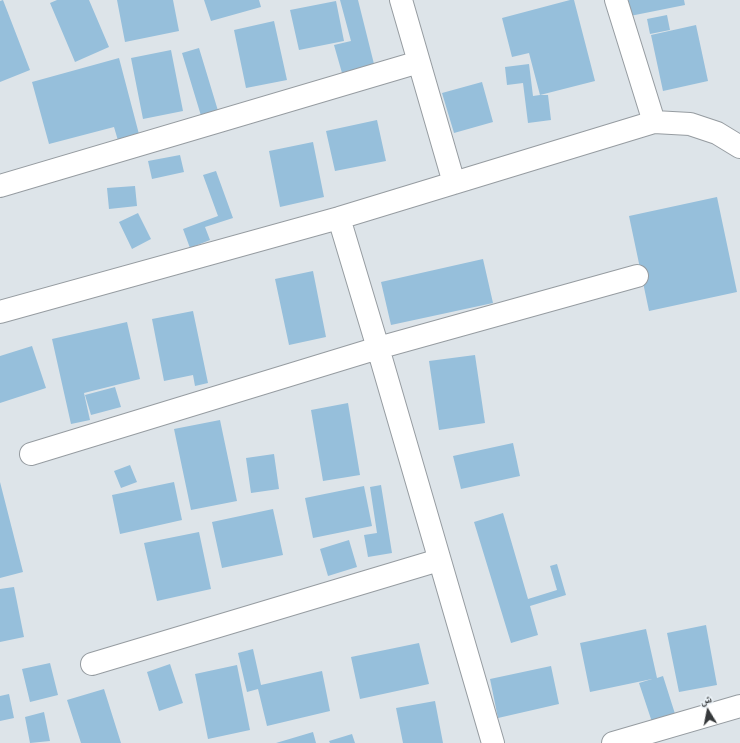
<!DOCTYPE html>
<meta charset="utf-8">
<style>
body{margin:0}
#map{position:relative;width:740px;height:743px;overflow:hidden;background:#dde4e9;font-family:"Crimson Pro","Noto Naskh Arabic",serif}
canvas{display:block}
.north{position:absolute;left:688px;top:691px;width:40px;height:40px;-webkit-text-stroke:3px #eaf1f6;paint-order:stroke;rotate:350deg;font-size:11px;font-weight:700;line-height:16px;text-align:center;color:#36393b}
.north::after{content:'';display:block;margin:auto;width:14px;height:18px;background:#36393b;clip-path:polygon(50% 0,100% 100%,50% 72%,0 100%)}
</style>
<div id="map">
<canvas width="740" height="743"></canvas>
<div class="north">ش</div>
</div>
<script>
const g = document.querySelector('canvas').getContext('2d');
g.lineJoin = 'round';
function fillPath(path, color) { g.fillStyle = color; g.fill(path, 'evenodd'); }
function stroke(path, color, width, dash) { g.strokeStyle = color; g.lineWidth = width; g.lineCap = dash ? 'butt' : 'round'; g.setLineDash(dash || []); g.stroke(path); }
fillPath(new Path2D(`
 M3 0 30 70 0 82V1Z
 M57 0H89L109 47 75 62 50 3Z
 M117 0H173L179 31 125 42Z
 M204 0H259L261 7 211 21Z
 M340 0H358L374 64 342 73 334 45 351 41Z
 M570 0H574L595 81 540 95H548L551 120 528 123 523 83 507 85 505 67 529 64 533 96 540 95 529 53 512 57 502 18Z
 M626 0H684L685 5 630 16Z
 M336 1 344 41 299 50 290 10Z
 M667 15 670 30 650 34 647 19Z
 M274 21 287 80 246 88 234 30Z
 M696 25 708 81 663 91 651 35Z
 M199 48 219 114 202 119 182 53Z
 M171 50 183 111 143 119 131 58Z
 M119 58 140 138 119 144 114 127 49 144 32 82Z
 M482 82 493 122 454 133 442 93Z
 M377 120 386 161 335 171 326 131Z
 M313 142 324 197 280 207 269 151Z
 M180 155 184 172 152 179 148 161Z
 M216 171 233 218 205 227 210 240 190 248 183 229 218 216 203 175Z
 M135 186 137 206 109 209 107 188Z
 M717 197 737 292 649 311 629 216Z
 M138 213 151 239 132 249 119 222Z
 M483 259 493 303 391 325 381 282Z
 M313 271 326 337 289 345 275 279Z
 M193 311 208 383 195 386 193 375 164 381 152 319Z
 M127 322 140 379 84 393 90 420 71 424 52 339Z
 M32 346 46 388 0 403V356Z
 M475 355 485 423 439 430 429 361Z
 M115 387 121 407 91 415 85 395Z
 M348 403 360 475 323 481 311 410Z
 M220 420 237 501 191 510 174 429Z
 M513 443 520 476 461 489 453 456Z
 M274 454 279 489 251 493 246 458Z
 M130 465 137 482 121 488 114 471Z
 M0 482 23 572 0 578Z
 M174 482 182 520 120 534 112 495Z
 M381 485 392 553 368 557 364 535 377 533 370 487Z
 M364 486 372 526 313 538 305 498Z
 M273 509 283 555 222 568 212 522Z
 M503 513 528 599 557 590 550 566 557 564 566 595 530 606 538 635 511 643 474 522Z
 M199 532 211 589 157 601 144 543Z
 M349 540 357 567 328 576 320 549Z
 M14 587 24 637 0 642V589Z
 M706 625 717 685 679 692 667 633Z
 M646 629 657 678 663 676 676 717 653 725 639 683 652 679 590 692 580 643Z
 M419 643 429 684 360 699 351 657Z
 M253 649 261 685 322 671 330 711 267 726 258 689 247 692 238 653Z
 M50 663 58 695 30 702 22 669Z
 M170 664 183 703 159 711 147 672Z
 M237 665 250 730 208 739 195 674Z
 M551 666 559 704 498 718 490 679Z
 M104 689 121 743H81L67 700Z
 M9 694 14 718 0 721V696Z
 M435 701 443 743H403L396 708Z
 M44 712 50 741 30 743 25 717Z
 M313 732 316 743H276Z
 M352 734 355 743H330L329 741Z`), '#96bfdb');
const minor = new Path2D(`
 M401 0 454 183
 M616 0 654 122
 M0 186 419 62
 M339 218 378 348 493 743
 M0 312 339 218 654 122 690 124 717 133 740 147
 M31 454 378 348 637 276
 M92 664 439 560
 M613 743 740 706`);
stroke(minor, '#969ca1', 24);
stroke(minor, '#fff', 22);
</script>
